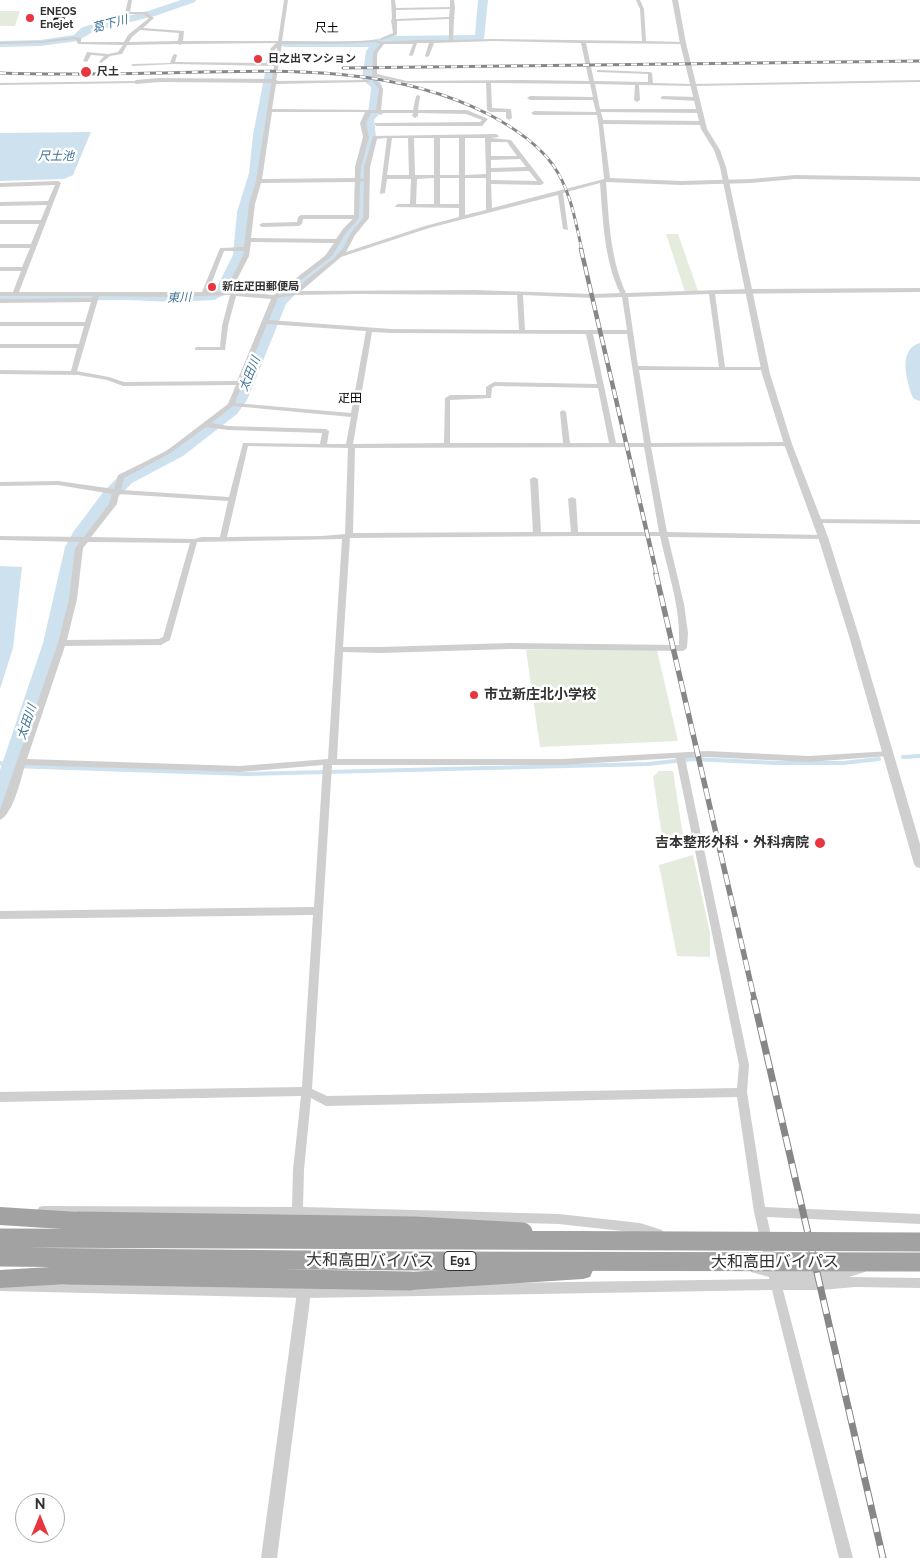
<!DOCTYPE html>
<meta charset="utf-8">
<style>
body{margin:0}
#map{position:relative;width:920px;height:1558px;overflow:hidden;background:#fff;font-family:Raleway,sans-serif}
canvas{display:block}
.north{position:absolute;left:15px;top:1493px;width:50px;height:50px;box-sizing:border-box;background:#fff;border:1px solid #adadad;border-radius:50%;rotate:0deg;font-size:14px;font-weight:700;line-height:20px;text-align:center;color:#323232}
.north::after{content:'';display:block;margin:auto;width:18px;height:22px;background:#e83640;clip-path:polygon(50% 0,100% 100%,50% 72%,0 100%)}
</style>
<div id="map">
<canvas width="920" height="1558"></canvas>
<div class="north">N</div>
</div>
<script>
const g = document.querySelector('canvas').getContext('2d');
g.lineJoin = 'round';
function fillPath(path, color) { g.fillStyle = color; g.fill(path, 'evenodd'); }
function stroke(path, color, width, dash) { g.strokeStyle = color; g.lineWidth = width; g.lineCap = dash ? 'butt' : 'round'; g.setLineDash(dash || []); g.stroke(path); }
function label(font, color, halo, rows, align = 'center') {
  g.font = font + ' Raleway,"Noto Sans JP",sans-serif'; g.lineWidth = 5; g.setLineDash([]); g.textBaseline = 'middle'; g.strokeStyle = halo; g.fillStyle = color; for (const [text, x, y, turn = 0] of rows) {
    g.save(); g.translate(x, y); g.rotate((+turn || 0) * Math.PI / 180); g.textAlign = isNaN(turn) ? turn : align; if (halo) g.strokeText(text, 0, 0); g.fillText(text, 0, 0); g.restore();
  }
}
fillPath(new Path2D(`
 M0 11H20L15 26H0Z
 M666 234H678L698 291 685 292Z
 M526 650H657L678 741 540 747Z
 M659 771H673L684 842 662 836 653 777Z
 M693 855 710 933V957L677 956 659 865Z`), '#e5ecde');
fillPath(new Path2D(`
 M91 132 73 175 64 179 0 181V133Z
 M0 566 22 567 13 648 0 689Z`), '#cee1ee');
stroke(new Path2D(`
 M903 757 920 756
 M0 763 12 766 247 774 648 764 694 759 776 763H843L879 759`), '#cee1ee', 4);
fillPath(new Path2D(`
 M181 0H196L195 2 155 16 94 31 78 41 40 46 0 47V41L40 40 74 35 81 28 86 26 148 11Z
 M478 0H488L484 39 478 41 394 42 383 44 378 51 374 78 381 83 383 90 380 113 374 120 376 137 369 167 368 219 357 231 346 250 336 261 299 290 286 304 247 400 237 414 183 456 132 483 118 497 88 536 83 547 63 643 11 802 8 808 0 810V770L43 643 65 547 74 531 104 491 120 475 171 448 225 408 231 400 272 302 289 284 326 255 335 245 346 226 354 218 355 167 364 137 362 120 368 113 371 90V87L362 79 366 51 369 47H285L279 44 285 41H365L394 36 475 35Z
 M271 69 277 73 265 135 263 173 251 212 247 255 228 293 214 300 173 302 127 300 0 301V293L127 292 173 294 210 292 217 287 233 255 237 212 249 173 253 135 265 73Z
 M920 343V401L914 399 912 396C907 381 897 349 920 343Z`), '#cee1ee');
fillPath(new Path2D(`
 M57 12H68L62 24H51Z`), '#191919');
fillPath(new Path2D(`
 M128 0H132L130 12H146L154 18 143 28 184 31 183 41H278L284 0H288L282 41 336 42 376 40 383 42 416 40H449V19L397 21V35L381 40V38L393 33 391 20 392 19 391 0H395L396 8 450 7V0H454L455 8 454 17 455 18 454 19 453 40 493 39 642 41 640 9 636 0H640L644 9 646 41 683 42 685 43 683 44 586 43 594 81 648 82V74L597 72V70H599L650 72 652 73 653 83 693 84 920 80V82L693 86 639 85 640 100 637 102 634 100 635 85 595 84 600 109H699L702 111 699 113 601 112 603 120 702 121 705 123 702 125 603 124 610 178 681 181 751 179 795 175 920 177V181L795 179 751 183 681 185 606 182C609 220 610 258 626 293L749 289 920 288V292L715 294 725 367H764L767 369 766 370H639L651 443 788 442 791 444 788 446 651 447 667 532 823 535 827 537 823 539 668 537 684 604 688 633 687 648 683 651 510 649 381 653 343 652 337 759H562L707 751 809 756 891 751 892 753 888 756 809 762 707 757 685 758 749 1065 747 1092 765 1207 920 1214V1224L767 1217 778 1268C801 1271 824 1272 846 1267 853 1266 859 1262 865 1264L867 1268 865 1272 849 1277 920 1278V1288L855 1287 821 1290H783L853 1558H839L772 1290 304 1298 0 1291V1281L304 1286 769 1279V1277L751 1272 749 1268 751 1264 755 1263 766 1265 754 1212 737 1097 326 1106 311 1098 304 1170 303 1207 559 1214 640 1223 662 1230 664 1234 662 1238 658 1239 640 1233 559 1224 304 1217 302 1222 298 1223 294 1222 292 1217 43 1216 39 1215 37 1211 39 1207 43 1206 292 1207 293 1170 301 1096 0 1102V1092L302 1087 313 915 0 919V911L314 907 323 765 240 772 25 765C21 779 13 814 0 820V810L58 643 69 599 75 548 80 542 0 540V536L84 537 109 504 112 494 58 485 0 486V482L58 481 114 489 118 475 165 452 228 404 236 385 123 386 107 380 78 375 0 374V370L71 371 77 348H0V344H79L84 326H0V322H85L91 302 0 303V299L92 298 93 296H0V292H13L21 271H0V267H22L30 248H0V244H31L39 224H0V220H41L47 205 0 206V202L48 201 55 185 0 187V183L58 181 61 183 19 292H202L220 248 244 247 249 204 256 181 274 66 174 64 133 66 131 65 133 64 170 63 173 55 175 54 177 55 175 62 266 63 271 48 276 43 182 44 180 45 178 44 127 45 122 54 110 56 101 63 99 62 104 56 91 55 87 62 83 61 87 52 108 54 118 52 123 45 79 44 77 43V40L74 39 42 43 0 44V42L42 41 74 37 81 38V42H124L128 35 149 18 143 14H125ZM450 9 449 17 396 19V10ZM140 30 179 33 178 41 129 42 132 37ZM493 41 581 43 589 81 523 80 407 81 377 74V53L384 44H413L409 55 411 56 413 55 417 43H429L425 56 427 57 429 56 434 43ZM376 42 380 44 373 53 372 80 379 89 376 110 272 109 276 84 368 82 370 81 368 80 276 81 282 44H336ZM277 48 274 63H271L275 49ZM377 77 407 83H486L487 110 490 112H506V118L509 120 512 118 511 109 492 108 491 83 590 84 593 97 530 96 527 98 530 100H593L596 112 534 111 531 113 534 115H597L599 129 604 179 492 208 491 184 541 185 544 183 511 140 491 138 498 137 499 136 496 134 373 136 364 167V179L360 178 361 167 369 137 366 123 371 113H378L381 115 383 113H413L412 116 415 118 418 116V113L466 114 482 120 480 122 375 123 374 124 377 126H482L488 119 467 110H418L420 96 418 95 416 96 413 110H381L383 89 376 80ZM272 112H365L360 123 363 137 355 167V178L262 179ZM387 138 380 194 385 193 387 179H411L410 204H398L395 206 396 207 459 208V217L425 226 346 252 355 235 369 218 370 167 377 139ZM392 138H408L409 175H387ZM414 138H434V175H415ZM440 138H459V175H440ZM465 138H485L486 174 465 175ZM491 142H507L517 156H491ZM520 159 526 167 491 168V160ZM529 171 537 181 491 180V172ZM434 178V204H416L417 179ZM440 178H459V204H440ZM465 178H486V210L465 215ZM364 181 363 218 350 234 344 247 334 258 306 280 294 292 283 294 332 256 346 233 359 218 360 182ZM355 182 354 215H301L298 217 297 222 262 223 259 225 262 227 299 226 302 224 303 219H353L343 229 336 239 251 238 255 204 261 183ZM600 183C603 221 604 259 620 293L593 294 474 290 301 291 341 257 429 228 558 195 563 229 568 230 563 193ZM251 242 334 243 325 256 274 295 231 291 249 256ZM224 251H244L243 256 225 291 208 292ZM356 294 517 295 519 330 391 329 269 320 278 298 296 295ZM709 294 719 367 638 366 628 297ZM230 295 222 326 220 347H197L195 348V350H225L228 326 236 296 271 299 237 381 124 382 109 377 77 371 99 296 173 297ZM523 295 593 298 622 297 627 330H525ZM267 324 366 331 351 413 235 403ZM372 332 391 333 586 334 597 384 494 382 486 387V395H450L445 398 444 443 353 444ZM593 334H627L644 443H616ZM495 386 598 388 609 443H570L566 412 563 410 560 412 563 443H450V400L491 398 492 388ZM233 406 351 417 346 444H327L329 431 326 429 228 426 211 423ZM206 427 228 430 322 433 320 444 243 443 229 497 121 490 124 478 169 454ZM248 446 348 448 345 534 322 536 227 537ZM644 447 659 532H578L576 499 572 497 568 499 571 532H541L538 479 534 477 530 479 533 532 353 533 355 448ZM119 494 228 501 220 537H202L194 539 91 537 117 504ZM578 536H660C668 573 681 608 679 645L510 643 381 647H343L350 538ZM342 539 328 759 240 766 27 759 65 646 161 645 170 640 197 542ZM88 542 190 543 163 637 159 639 67 640 77 599 83 548ZM676 758 739 1065 737 1088 327 1096 312 1089 332 765H562Z
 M136 81H138V83L0 85V83Z
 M663 96 696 97 699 99 696 101 661 99V97Z
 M814 519 920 520V524L817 523H814Z`), '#cfcfcf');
fillPath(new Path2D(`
 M672 0H678L686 43 707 129 720 150 726 167 770 374 792 444 828 537 859 636 920 844V868L916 867 914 864 849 636 818 537 784 444 762 374 720 167 714 150 701 129 680 43Z
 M159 78 275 79 278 81 275 83 159 82 136 84 133 82 136 80Z
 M304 1285 309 1287 311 1292 277 1558H261L297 1292 299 1287Z`), '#cfcfcf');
fillPath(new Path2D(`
 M0 1207 78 1212 85 1215 88 1221 85 1227 78 1230 0 1225Z
 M583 1261 590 1263 593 1270 590 1277 583 1279 410 1290 403 1288 400 1281 403 1274 410 1272Z
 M67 1266 74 1268 77 1275 74 1282 67 1284 0 1288V1270Z`), '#a2a2a2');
const railFar3 = new Path2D(`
 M343 68 920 61
 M0 73C53 75 106 74 158 73 269 71 386 62 488 114 511 126 537 143 553 165 571 191 575 220 582 250`);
const railFar2 = new Path2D(`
 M581 249 657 576`);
const railFar1 = new Path2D(`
 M656 574 755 1002`);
const rail = new Path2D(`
 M754 1000 883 1558`);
stroke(railFar3, '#878787', 3);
stroke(railFar2, '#878787', 4.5);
stroke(railFar1, '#878787', 5.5);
stroke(rail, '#878787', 7);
stroke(railFar3, '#fff', 2, [6]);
stroke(railFar2, '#fff', 3, [9]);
stroke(railFar1, '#fff', 4, [11]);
stroke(rail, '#fff', 5, [14]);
stroke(new Path2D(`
 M78 1221 415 1226 523 1232
 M0 1238 920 1242
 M0 1257 412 1261 920 1262
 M67 1275 410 1281`), '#a2a2a2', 19);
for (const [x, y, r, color] of [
 [30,18,5,"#e83640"],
 [258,59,5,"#e83640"],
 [86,72,6,"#e83640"],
 [212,287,5,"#e83640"],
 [474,695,5,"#e83640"],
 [820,843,6,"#e83640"]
]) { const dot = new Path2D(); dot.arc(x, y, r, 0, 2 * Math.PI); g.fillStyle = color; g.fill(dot); stroke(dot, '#fff', 2); }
label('bold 11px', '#323232', '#fff', [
 ["ENEOS",40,12],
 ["Enejet",40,25],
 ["日之出マンション",268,59],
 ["尺土",97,72],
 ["新庄疋田郵便局",222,287]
], 'left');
label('italic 12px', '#3d7397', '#fff', [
 ["葛下川",110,24,-15],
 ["尺土池",56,156],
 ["東川",179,298,-2],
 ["太田川",250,374,-68],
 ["太田川",27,722,-71]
]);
label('12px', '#000', '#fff', [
 ["尺土",327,28],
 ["疋田",350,398]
]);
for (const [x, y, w] of [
 [460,1261,32]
]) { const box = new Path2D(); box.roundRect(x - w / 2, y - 9.5, w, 19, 4); g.fillStyle = '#fff'; g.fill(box); stroke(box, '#323232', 1); }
label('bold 12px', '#323232', null, [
 ["E91",460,1261]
]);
label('bold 14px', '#323232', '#fff', [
 ["市立新庄北小学校",484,695],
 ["吉本整形外科・外科病院",809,843,"right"]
], 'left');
label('16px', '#323232', '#fff', [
 ["大和高田バイパス",370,1261,1],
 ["大和高田バイパス",775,1262]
]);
</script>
